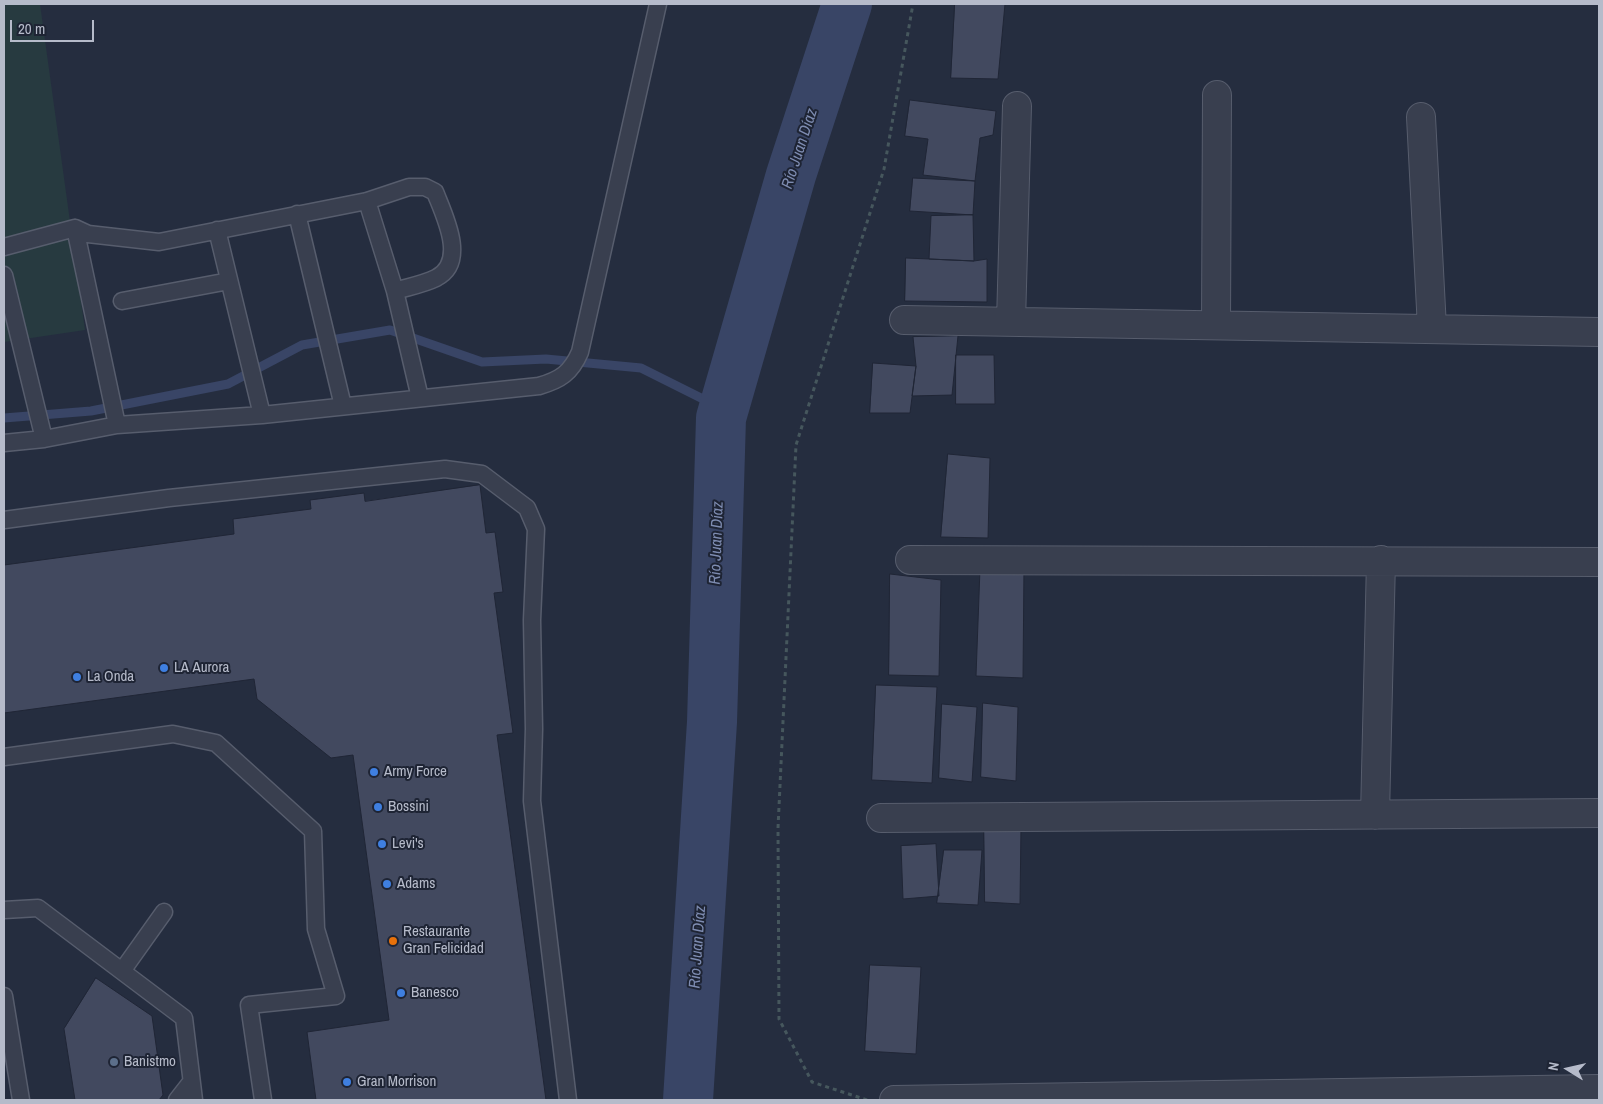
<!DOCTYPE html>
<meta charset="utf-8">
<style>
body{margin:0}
#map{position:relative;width:1603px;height:1104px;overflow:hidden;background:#252d3f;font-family:"Archivo Narrow",sans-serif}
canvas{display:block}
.frame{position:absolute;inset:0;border:5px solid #b6bbca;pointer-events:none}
.north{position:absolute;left:1543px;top:1044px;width:50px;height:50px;-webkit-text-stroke:4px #1e2434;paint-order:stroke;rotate:280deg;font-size:14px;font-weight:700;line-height:20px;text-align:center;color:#b6bbca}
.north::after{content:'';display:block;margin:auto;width:18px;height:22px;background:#b6bbca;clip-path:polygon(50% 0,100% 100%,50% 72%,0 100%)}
.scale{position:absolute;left:10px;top:20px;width:84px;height:22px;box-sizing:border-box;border:2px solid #b6bbca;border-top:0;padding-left:6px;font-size:15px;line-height:18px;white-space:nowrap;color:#b6bbca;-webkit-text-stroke:4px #1e2434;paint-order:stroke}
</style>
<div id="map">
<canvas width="1603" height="1104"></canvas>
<div class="frame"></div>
<div class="north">N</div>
<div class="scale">20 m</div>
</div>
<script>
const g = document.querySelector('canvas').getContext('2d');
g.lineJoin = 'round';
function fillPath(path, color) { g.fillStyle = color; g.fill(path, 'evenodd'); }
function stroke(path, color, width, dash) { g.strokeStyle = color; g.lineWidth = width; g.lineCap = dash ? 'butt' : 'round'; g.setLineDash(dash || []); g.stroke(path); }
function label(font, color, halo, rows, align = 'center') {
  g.font = font + ' "Archivo Narrow",sans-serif'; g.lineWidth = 4; g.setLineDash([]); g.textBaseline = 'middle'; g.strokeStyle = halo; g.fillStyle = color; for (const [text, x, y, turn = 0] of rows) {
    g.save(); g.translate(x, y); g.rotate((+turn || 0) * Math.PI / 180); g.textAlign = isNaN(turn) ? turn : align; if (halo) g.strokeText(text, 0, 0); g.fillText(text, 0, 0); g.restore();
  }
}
fillPath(new Path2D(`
 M4 4H40L85 330 4 342Z`), '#273a40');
stroke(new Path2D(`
 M4 418 91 411 228 384 302 345 390 330 482 362 546 359 641 368 723 409`), '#394566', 9);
stroke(new Path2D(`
 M688 1100 712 722 721 418 791 175 847 4`), '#394566', 50);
const building = new Path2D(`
 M955 4H1005L998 79 951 78Z
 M910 100 996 111 993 135 980 138 975 181 923 175 928 139 905 136Z
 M913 178 975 181 973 215 910 211Z
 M973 215 974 261 929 259 931 216Z
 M906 258 974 261 987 259V302L905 301Z
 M958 336 952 395 912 396 916 366 913 337Z
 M956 355H994L995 404H956Z
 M873 363 916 366 910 413H870Z
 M948 454 990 458 988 538 941 537Z
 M480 485 486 533 495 532 503 592 494 593 513 733 497 735 546 1100H316L307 1032 389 1020 353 755 331 758 257 699 254 679 4 713V565L234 534 233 519 311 509 310 500 364 493 365 501Z
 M1024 567 1023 678 976 676 980 569Z
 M890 574 941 580 939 676 889 675Z
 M876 685 937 687 932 783 872 780Z
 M983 703 1018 707 1016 781 981 777Z
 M942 704 977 707 972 782 939 778Z
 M984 825 1021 827 1020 904 985 902Z
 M936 844 939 896 903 899 901 846Z
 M944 850H982L978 905 937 903Z
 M870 965 921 967 916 1054 865 1051Z
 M96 978 152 1016 163 1095 159 1100H75L64 1029Z`);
fillPath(building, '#42495f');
stroke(building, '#202636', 1);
const lane = new Path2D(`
 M367 201 395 291 420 398
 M297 214 343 406
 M75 228 117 425
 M217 230 262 415
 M4 247 75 228 88 234 159 242 367 201 409 187H425L435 192C444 215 468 262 436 278 424 284 408 287 395 291
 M4 275 44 439
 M122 301 229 281
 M4 443 44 439 117 425 262 415 539 386C560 380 571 373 580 352L658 4
 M4 520 169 498 445 469 482 474 527 508 536 529 532 620 534 729 532 801 568 1100
 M4 757 173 734 216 743 313 831 316 929 336 996 249 1005 263 1100
 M4 910 38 908 184 1018 194 1100
 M122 971 164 912
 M4 996 21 1100
 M177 1100 191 1082`);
const street = new Path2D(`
 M1421 117 1432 328
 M904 320 1599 332
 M1011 322 1017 106
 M1216 325 1217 95
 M910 560 1599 562
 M1375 815 1381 560
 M881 818 1599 813
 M894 1100 1599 1089`);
stroke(lane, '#575d6d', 19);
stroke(street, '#575d6d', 30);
stroke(new Path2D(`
 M867 1100 812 1082 779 1019 778 828 796 445 884 169 913 4`), '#46575d', 3, [4, 4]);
stroke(lane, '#393f4f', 16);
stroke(street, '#393f4f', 28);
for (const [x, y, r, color] of [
 [164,668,5,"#3f7fe0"],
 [77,677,5,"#3f7fe0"],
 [374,772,5,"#3f7fe0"],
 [378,807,5,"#3f7fe0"],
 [382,844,5,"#3f7fe0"],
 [387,884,5,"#3f7fe0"],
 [393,941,5,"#e8710a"],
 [401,993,5,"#3f7fe0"],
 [114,1062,5,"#5c6f8a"],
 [347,1082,5,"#3f7fe0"]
]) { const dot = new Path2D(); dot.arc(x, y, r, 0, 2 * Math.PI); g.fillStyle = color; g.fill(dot); stroke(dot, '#1e2434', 2); }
label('15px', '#b6bbca', '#1e2434', [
 ["LA Aurora",174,668],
 ["La Onda",87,677],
 ["Army Force",384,772],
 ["Bossini",388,807],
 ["Levi's",392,844],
 ["Adams",397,884],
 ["Restaurante",403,932],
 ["Gran Felicidad",403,949],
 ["Banesco",411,993],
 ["Banistmo",124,1062],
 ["Gran Morrison",357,1082]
], 'left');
label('italic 16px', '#7e8cb1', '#1e2434', [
 ["Río Juan Díaz",800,149,-72],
 ["Río Juan Díaz",717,543,-88],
 ["Río Juan Díaz",698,947,-86]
]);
</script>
